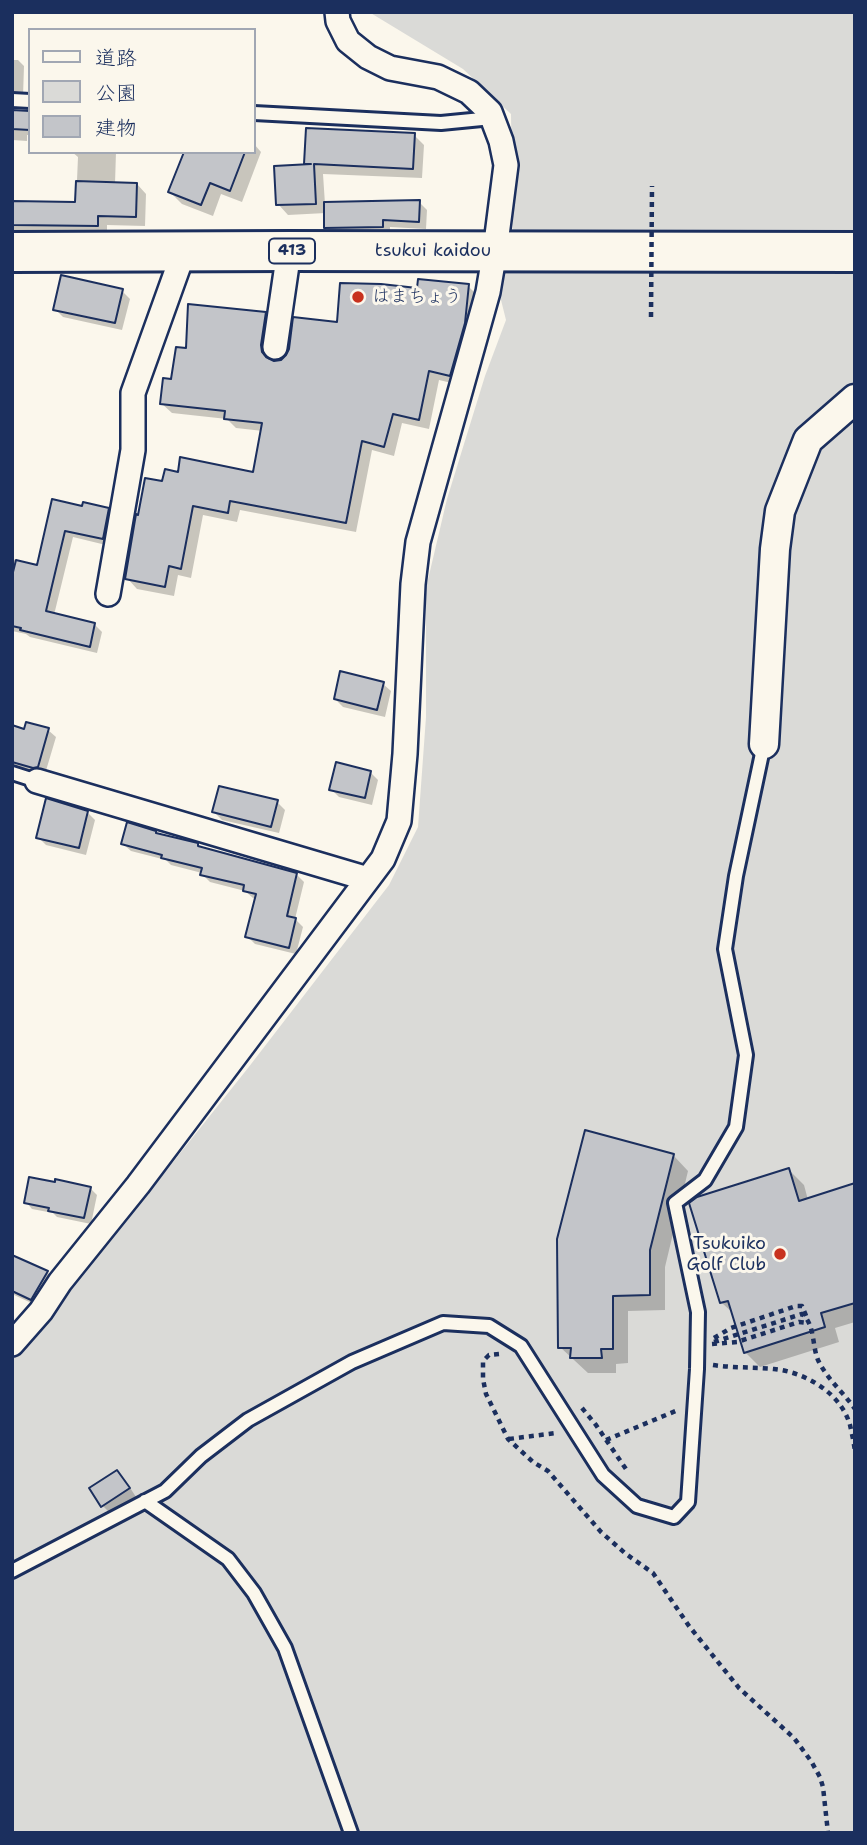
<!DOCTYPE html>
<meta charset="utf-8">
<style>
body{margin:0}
#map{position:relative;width:867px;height:1845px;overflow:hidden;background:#fbf7ec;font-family:"Shantell Sans","Klee One",sans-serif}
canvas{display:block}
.frame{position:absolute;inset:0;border:14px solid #1b2f5e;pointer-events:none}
.legend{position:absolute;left:28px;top:28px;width:228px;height:126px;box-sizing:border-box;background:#fbf7ec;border:2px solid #a1a7b3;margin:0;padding:9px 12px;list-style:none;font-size:21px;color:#1b2f5e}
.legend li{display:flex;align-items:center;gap:14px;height:35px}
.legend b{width:35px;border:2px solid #a1a7b3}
</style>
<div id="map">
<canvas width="867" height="1845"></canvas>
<div class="frame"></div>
<ul class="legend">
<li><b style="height:9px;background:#fbf7ec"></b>道路</li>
<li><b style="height:19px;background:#dadad7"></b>公園</li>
<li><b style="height:19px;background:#c3c5c9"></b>建物</li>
</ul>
</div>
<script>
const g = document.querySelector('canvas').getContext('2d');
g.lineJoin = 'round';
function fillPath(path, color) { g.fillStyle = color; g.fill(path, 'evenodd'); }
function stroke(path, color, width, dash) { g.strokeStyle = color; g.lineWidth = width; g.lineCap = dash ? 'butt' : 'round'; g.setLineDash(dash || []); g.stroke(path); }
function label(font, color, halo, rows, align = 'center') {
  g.font = font + ' "Shantell Sans","Klee One",sans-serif'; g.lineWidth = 6; g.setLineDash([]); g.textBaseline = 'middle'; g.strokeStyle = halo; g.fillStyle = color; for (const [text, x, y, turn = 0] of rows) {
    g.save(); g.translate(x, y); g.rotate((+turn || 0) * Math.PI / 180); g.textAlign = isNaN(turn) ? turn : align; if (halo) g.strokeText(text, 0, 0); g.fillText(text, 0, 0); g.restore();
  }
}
fillPath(new Path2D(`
 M369 12H855V1833H12V1360L51 1315 248 1068 389 885 418 827 426 717V588L447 499 485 376 506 320 493 268 513 267 511 114 463 69Z`), '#dadad7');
fillPath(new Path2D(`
 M12 60H18L24 66 23 97 12 101Z
 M12 111 30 112V135H27V141L12 140Z
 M414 135 424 145 422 178 323 174 325 204 419 202 427 210 426 229 390 227V234L334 235 326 227V213L288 215 278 204 308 166 305 163Z
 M254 144 261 152 242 202 221 194 213 216 182 204 170 192 186 152H254Z
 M72 152H116L115 184H137L146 194 145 226 107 225V235L12 234V202L76 203 78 157Z
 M468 286 478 296 460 385 439 380 429 429 402 423 394 456 372 450 356 532 240 510 237 522 203 515 191 578 178 575 174 596 137 589 127 578 164 483 179 474H254L263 431 236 428 227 419 172 413 161 403 187 350 265 313 275 323 271 362 282 361 339 324 419 290Z
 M122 291 130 299 122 330 63 317 55 309Z
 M53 501 83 508 108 510 115 517 110 546 73 537 54 615 94 624 102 632 97 653 30 637 26 634 12 631V559L38 565Z
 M383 684 391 691 385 717 343 707 335 699Z
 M12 725 26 729 48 730 56 737 45 774 12 766Z
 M370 772 378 780 372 805 339 797 331 789Z
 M277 802 285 810 279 833 222 820 214 812Z
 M87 812 95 820 86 855 46 845 38 837Z
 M158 835 197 845 202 849 296 874 304 882 295 919 303 927 296 954 255 944 247 936 256 899 253 898 245 891 210 882 202 874V873L171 865 166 860 131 851 123 844Z
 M673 1155 688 1171 665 1267V1310L628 1311V1363L616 1364V1373H588L560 1347Z
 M789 1170 804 1185 808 1200 855 1185V1322L835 1328 839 1342 760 1367 745 1352 734 1314 722 1303Z
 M90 1188 97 1195 91 1224 57 1217 53 1213 32 1209 26 1202Z
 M12 1257 47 1272 55 1280 40 1307 12 1294Z
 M117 1472 125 1480 136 1497 110 1513 103 1506Z`), '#0003');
const building = new Path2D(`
 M12 110 30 111V130L12 129Z
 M306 128 415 133 413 169 314 164 316 204 276 205 274 166 311 164H304Z
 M184 152H245L230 191 210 183 201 205 168 192Z
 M76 181 137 183 136 217 98 216V226L12 225V201L75 202Z
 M420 200 419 222 383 220V227L324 228V202Z
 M61 275 123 289 115 323 53 310Z
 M418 279 469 284 465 323 450 376 429 371 419 420 393 414 384 447 362 441 346 523 230 501 228 513 193 506 181 569 169 566 165 587 125 579 136 514 138 515 145 478 162 481 165 469 178 472 180 457 253 472 262 423 224 419 225 411 160 404 163 378 171 379 176 347 186 348 188 304 266 312 261 345 262 352 266 357 274 361 281 360 286 355 289 349 293 317 337 322 340 283 381 284 417 288Z
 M52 499 82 506 83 502 109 508 103 539 65 531 46 611 95 623 90 647 20 630 21 628 12 626V576L16 560 37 565Z
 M340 671 384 682 377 710 334 699Z
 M26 722 49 728 38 767 33 768 12 762V725L24 729Z
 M336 762 371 771 365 798 329 790Z
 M219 786 278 800 271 827 212 812Z
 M46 798 88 811 79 848 36 838Z
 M127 822 156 831V833L198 843V846L297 873 287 916 296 918 289 948 245 937 256 894 243 891 244 885 200 875 202 868 161 858 162 855 121 844Z
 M585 1130 674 1154 650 1250V1295L613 1296V1349H601L602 1358H570L571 1348H558L557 1239Z
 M789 1168 799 1201 855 1183V1303L821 1313 825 1327 744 1353 728 1301 720 1303 689 1203 697 1197Z
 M29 1177 55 1182V1179L91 1187 84 1218 48 1211 49 1208 24 1203Z
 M12 1255 48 1271 31 1300 12 1291Z
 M117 1470 130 1488 101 1507 89 1488Z`);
fillPath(building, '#c3c5c9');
stroke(building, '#1b2f5e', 2);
const service = new Path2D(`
 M12 100 30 101
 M254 113 441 123 492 118
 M12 773 37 781
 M145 1501 228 1559 254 1593 285 1648 351 1833
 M12 1571 165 1491 201 1456 248 1420 352 1362 443 1323 489 1326 521 1346 603 1475 637 1506 674 1517 688 1502 697 1369 698 1312 675 1203 705 1180 736 1127 746 1055 725 949 736 876 764 744`);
const minor = new Path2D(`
 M275 347 289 251
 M108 594 133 450V393L184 251
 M37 781 368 879
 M12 1344 41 1311 60 1282 138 1185 383 859 399 821 405 754 413 584 418 542 488 292 495 251 506 165 501 141 490 112 469 92 438 77 390 68 368 57 348 41 338 21 337 12`);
const tertiary = new Path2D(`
 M764 744 775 549 780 511 808 440 855 399`);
const trunk = new Path2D(`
 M12 252 289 251 855 252`);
stroke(service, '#1b2f5e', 18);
stroke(minor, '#1b2f5e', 28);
stroke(tertiary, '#1b2f5e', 33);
stroke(trunk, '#1b2f5e', 44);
stroke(new Path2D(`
 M714 1338 731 1328 796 1306H802L807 1318
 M714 1342 802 1314C815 1324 812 1346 818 1360 827 1379 843 1392 855 1409
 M712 1344 737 1342 799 1322 808 1323
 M499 1354 489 1355 483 1361V1379L486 1394 508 1439 533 1462 548 1471 601 1532 626 1554 653 1573 689 1626 739 1688 794 1738 811 1761 820 1777 823 1787 828 1833
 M713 1365C733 1368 753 1367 774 1369 805 1372 841 1393 850 1425 852 1434 854 1443 855 1452
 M582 1408 596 1425 628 1472
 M509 1439 556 1433
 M606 1440 678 1410`), '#1b2f5e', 4.5, [5, 5]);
stroke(service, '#fbf7ec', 12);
stroke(minor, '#fbf7ec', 23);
stroke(tertiary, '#fbf7ec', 28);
stroke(trunk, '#fbf7ec', 38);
stroke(new Path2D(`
 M651 317 652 186`), '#1b2f5e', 4.5, [5, 5]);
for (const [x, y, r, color] of [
 [358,297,7,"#c8321e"],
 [780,1254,7,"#c8321e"]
]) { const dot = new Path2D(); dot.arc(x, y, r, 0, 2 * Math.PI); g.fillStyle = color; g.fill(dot); stroke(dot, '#fbf7ec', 2.5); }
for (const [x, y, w] of [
 [292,251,46]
]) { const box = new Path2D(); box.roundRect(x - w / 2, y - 12.5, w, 25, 5); g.fillStyle = '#fbf7ec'; g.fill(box); stroke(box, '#1b2f5e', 2); }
label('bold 16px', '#1b2f5e', null, [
 ["413",292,251]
]);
label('18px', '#1b2f5e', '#fbf7ec', [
 ["tsukui kaidou",433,251]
]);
label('18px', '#1b2f5e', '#fbf7ec', [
 ["はまちょう",372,297],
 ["Tsukuiko",766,1244,"right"],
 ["Golf Club",766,1265,"right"]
], 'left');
</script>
